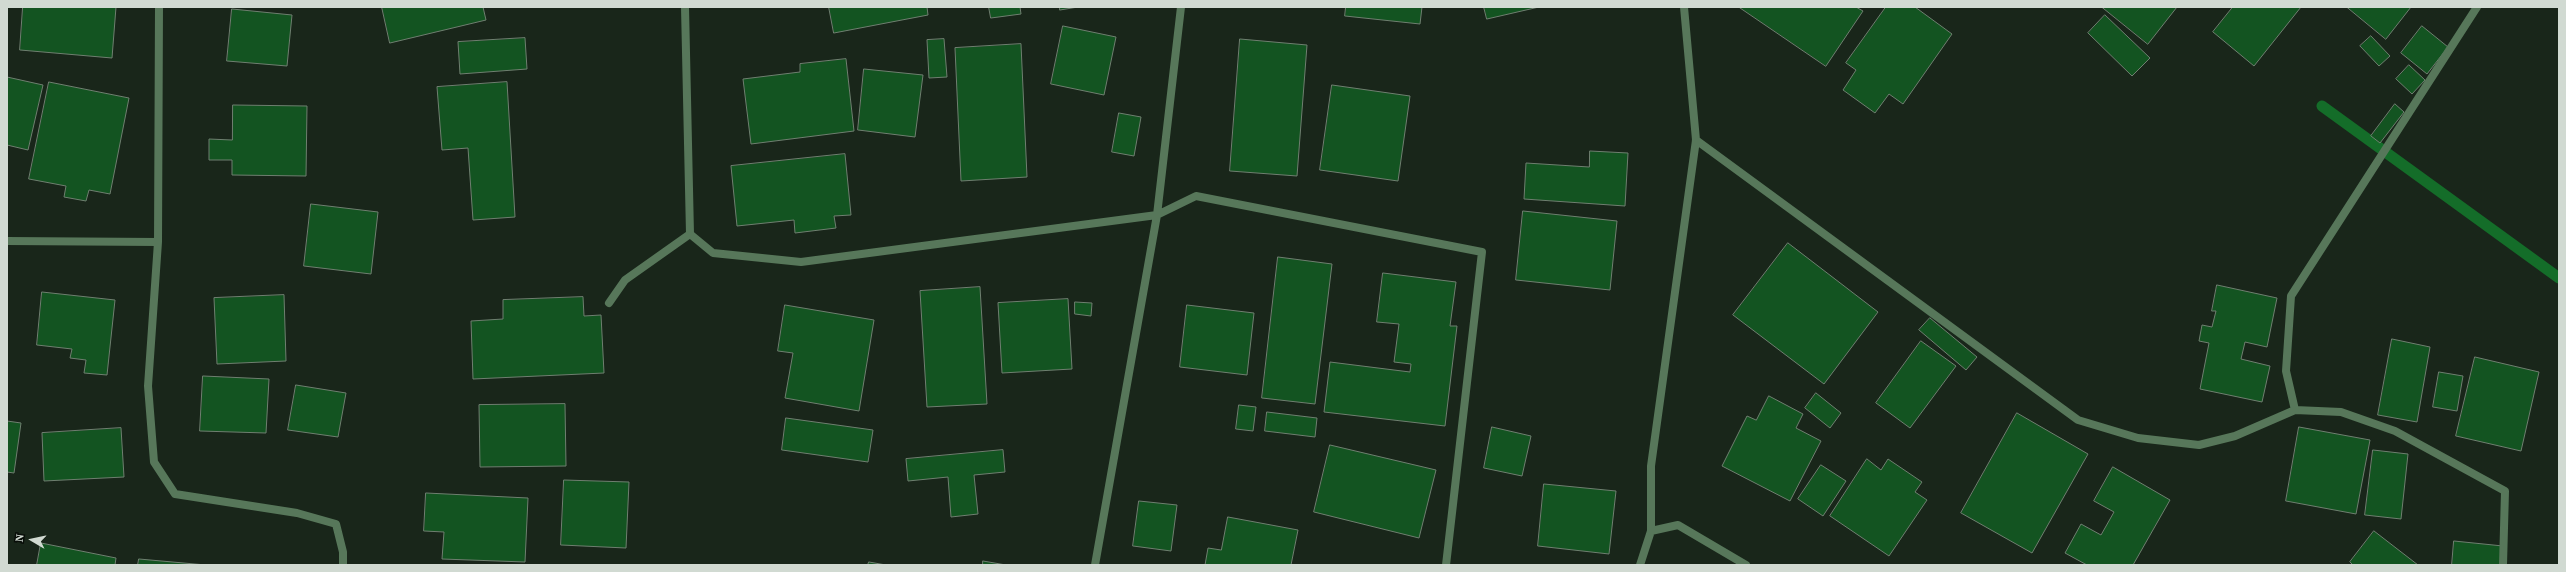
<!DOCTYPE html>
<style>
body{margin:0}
#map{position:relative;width:2566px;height:572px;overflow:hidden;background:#19261a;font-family:"Source Serif 4",serif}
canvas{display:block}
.frame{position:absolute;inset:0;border:8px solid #d1dad2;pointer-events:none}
.north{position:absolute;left:12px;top:520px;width:40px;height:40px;-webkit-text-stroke:3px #080d08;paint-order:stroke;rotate:279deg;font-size:11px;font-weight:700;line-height:16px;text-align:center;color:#d1dad2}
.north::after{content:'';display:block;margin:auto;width:14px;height:18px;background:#d1dad2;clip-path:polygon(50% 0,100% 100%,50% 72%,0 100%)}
</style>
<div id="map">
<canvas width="2566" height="572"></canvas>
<div class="frame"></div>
<div class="north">N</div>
</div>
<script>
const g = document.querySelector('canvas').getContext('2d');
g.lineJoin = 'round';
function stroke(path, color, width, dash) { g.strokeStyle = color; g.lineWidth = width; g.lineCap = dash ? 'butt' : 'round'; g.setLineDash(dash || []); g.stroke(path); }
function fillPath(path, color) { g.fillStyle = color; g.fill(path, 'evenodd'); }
stroke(new Path2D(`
 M2322 106 2559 278`), '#146d29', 11);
const building = new Path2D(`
 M23 7H116L112 58 20 50Z
 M382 7H483L486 20 390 43Z
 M829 7H927L928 15 834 33Z
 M989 7H1020L1021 14 991 18Z
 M1060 7H1078L1060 10Z
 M1346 7H1422L1420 24 1345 16Z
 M1484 7H1539L1487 19Z
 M1739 7H1856L1863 11 1826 66Z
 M1886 7H1915L1952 34 1903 104 1889 94 1875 113 1843 90 1856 70 1846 63Z
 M2102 7H2177L2148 44Z
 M2233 7H2301L2254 66 2213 32Z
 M2347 7H2411L2386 39Z
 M232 9 292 15 287 66 227 61Z
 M2105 15 2150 58 2132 76 2088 33Z
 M1063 26 1116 37 1104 95 1051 84Z
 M2422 26 2448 47 2427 74 2401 53Z
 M2371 36 2390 56 2379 66 2360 46Z
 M525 38 527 69 460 74 458 42Z
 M944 39 947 77 929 78 927 40Z
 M1240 39 1307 45 1297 176 1230 171Z
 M1021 44 1027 177 961 181 955 48Z
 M846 59 854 131 751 144 743 79 800 72V64Z
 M2409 65 2425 80 2412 94 2396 79Z
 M864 69 923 75 915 137 858 130Z
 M7 77 43 85 28 150 7 145Z
 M49 82 129 98 110 194 89 190 86 201 64 197 66 186 29 179Z
 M507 82 515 217 473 220 468 148 442 150 437 87Z
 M1332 85 1410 96 1398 181 1320 170Z
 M2395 104 2404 112 2380 143 2371 136Z
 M233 105 307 106 306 176 232 175V160H209V139L232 140Z
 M1119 113 1141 117 1134 156 1112 152Z
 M1590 151 1628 153 1625 206 1524 199 1526 163 1589 167Z
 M845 154 851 215 834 216 836 228 795 233 794 220 737 226 731 166Z
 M311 204 378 212 371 274 304 266Z
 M1523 211 1617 221 1610 290 1516 280Z
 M1788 243 1878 312 1824 384 1733 315Z
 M1278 257 1332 264 1315 404 1262 398Z
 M1383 273 1456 282 1450 326H1457L1445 426 1324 412 1330 362 1410 372 1411 364 1394 362 1399 324 1377 322Z
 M2217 285 2277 298 2267 347 2245 342 2241 359 2270 366 2262 402 2200 389 2209 343 2199 341 2202 325 2212 327 2216 311H2212Z
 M980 287 987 404 927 407 920 291Z
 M42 292 115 300 107 375 84 373 86 360 70 358 72 349 37 345Z
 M284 295 286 361 217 364 214 298Z
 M583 297 584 316 601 315 604 373 473 379 471 321 503 319V300Z
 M1068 299 1072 369 1002 373 998 303Z
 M1075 302 1092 303 1091 316 1075 314Z
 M785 305 874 320 859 411 785 398 793 353 778 351Z
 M1187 305 1254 313 1247 375 1180 367Z
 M1930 318 1977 357 1966 370 1919 330Z
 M2392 339 2430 347 2417 422 2378 415Z
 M1921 341 1956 366 1910 428 1876 403Z
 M2475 357 2539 372 2521 451 2456 436Z
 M2439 372 2463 376 2457 411 2433 407Z
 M203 376 269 379 266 433 200 431Z
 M296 385 346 393 338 437 288 430Z
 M1816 393 1841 413 1830 428 1805 408Z
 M1769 396 1803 414 1796 428 1821 441 1790 501 1722 466 1747 416 1756 420Z
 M565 404 566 466 480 467 479 405Z
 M1239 405 1256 407 1253 431 1236 429Z
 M1267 412 1317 418 1315 437 1265 431Z
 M2017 413 2088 454 2032 553 1961 513Z
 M786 418 873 430 868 462 782 450Z
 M7 421 21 423 14 473 7 472Z
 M1492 427 1531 436 1522 476 1484 468Z
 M2299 427 2370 440 2356 514 2286 501Z
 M121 428 124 477 44 481 42 433Z
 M1330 445 1436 470 1419 538 1314 512Z
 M1003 450 1005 472 974 475 978 514 951 517 948 477 908 481 906 459Z
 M2373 450 2408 454 2401 519 2365 515Z
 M1867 459 1881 470 1888 459 1922 482 1915 492 1927 500 1889 556 1830 516Z
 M1821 465 1846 481 1823 516 1798 499Z
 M2113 467 2170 500 2133 565H2087L2065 553 2081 524 2101 535 2114 512 2094 501Z
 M564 480 629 482 626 548 561 545Z
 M1544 484 1616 491 1609 554 1538 546Z
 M426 493 528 498 525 562 442 559 444 532 424 531Z
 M1139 501 1177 505 1171 551 1133 546Z
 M1228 517 1298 530 1291 565H1205L1208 548 1221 550Z
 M2374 531 2418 565H2353L2350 562Z
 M2454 541 2503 546 2501 565H2452Z
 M41 543 116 558 115 565H37Z
 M139 559 206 565H138Z
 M983 561 1006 565H983Z
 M869 562 886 565H868Z`);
fillPath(building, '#135421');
stroke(building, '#6f7f70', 1);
stroke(new Path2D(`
 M685 7 690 234
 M1696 140 2078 420 2138 438 2199 445 2235 436 2295 410 2341 412 2395 431 2505 491 2503 565
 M7 241 158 242 159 7
 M158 242 148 386 154 462 175 494 297 513 336 524 343 552V565
 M609 303 625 280 690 234 713 253 801 262 1157 215 1196 196 1482 252 1446 565
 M2295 410 2286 371 2291 296 2477 7
 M1651 531 1678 525 1746 565
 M1095 565 1157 215 1181 7
 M1640 565 1651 531V466L1696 140 1684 7`), '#57775a', 8);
</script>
